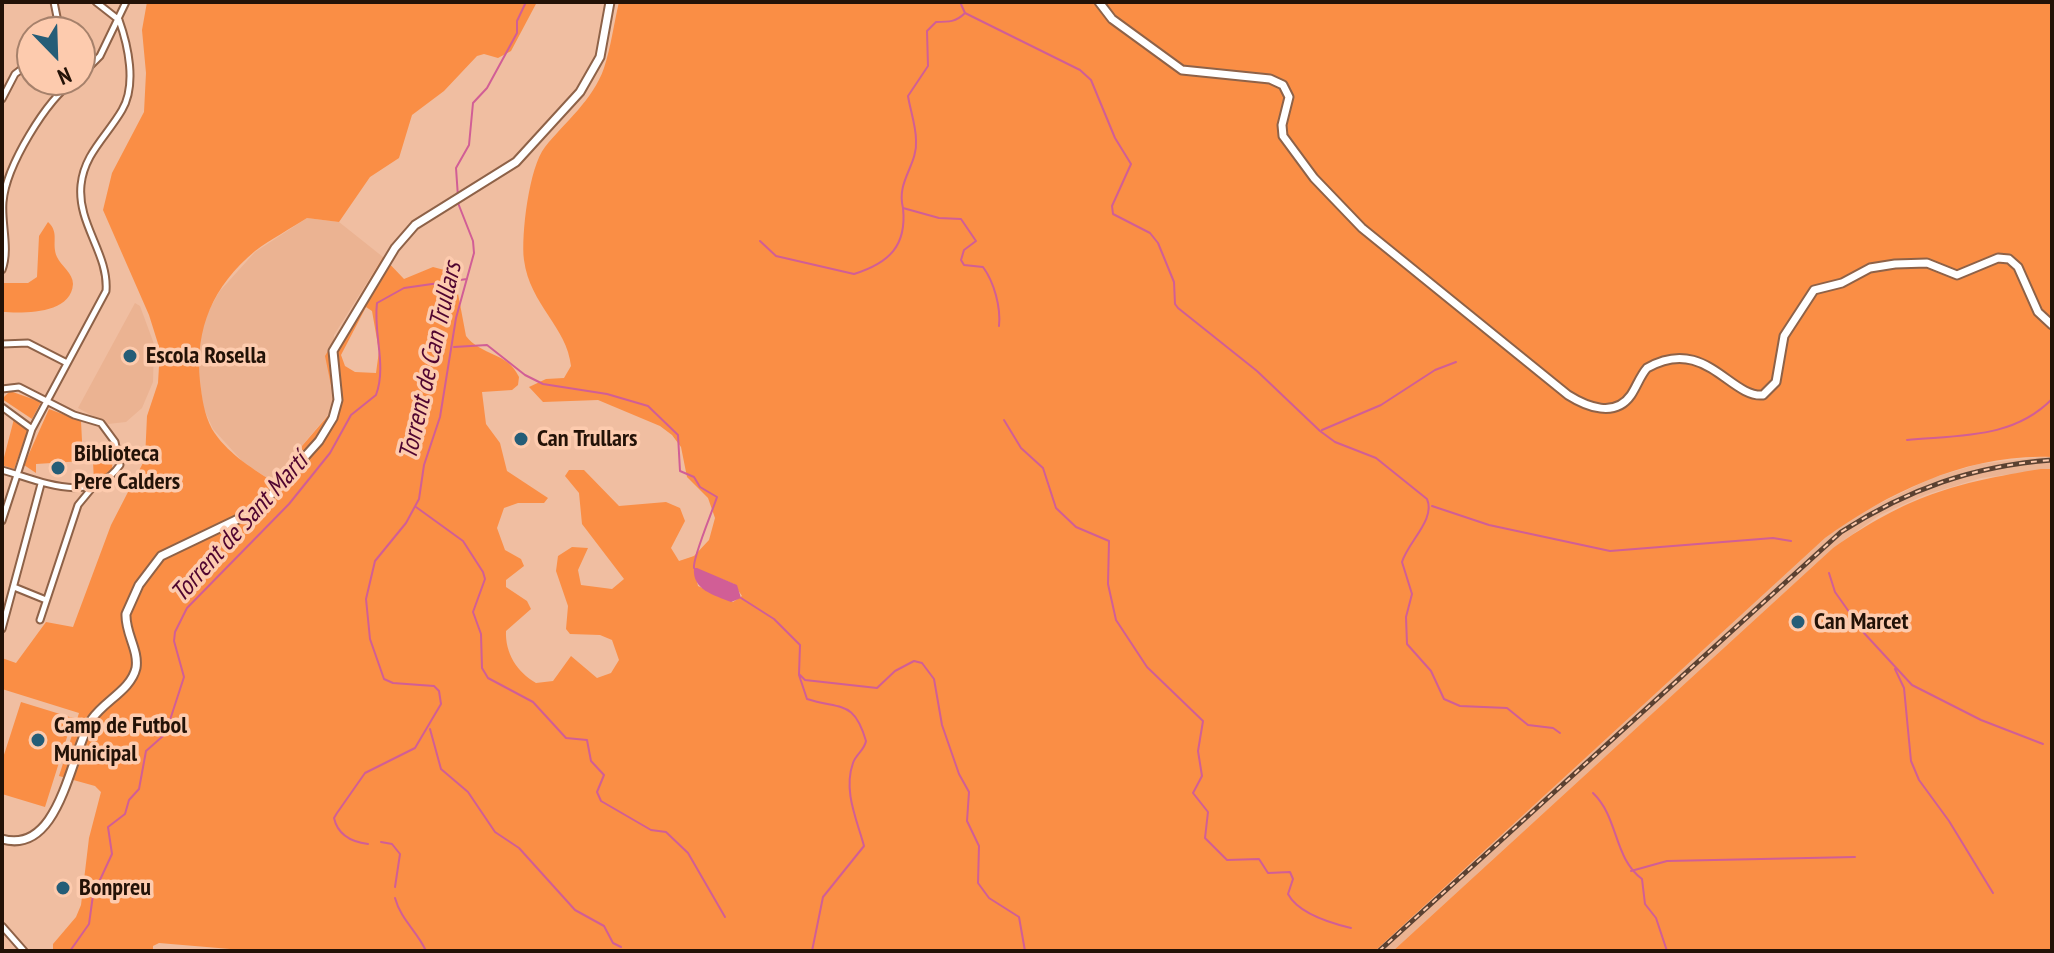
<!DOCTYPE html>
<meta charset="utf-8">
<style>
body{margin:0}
#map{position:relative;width:2054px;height:953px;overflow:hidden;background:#f0bea1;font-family:"PT Sans Narrow",sans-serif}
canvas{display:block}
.frame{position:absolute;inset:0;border:4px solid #231207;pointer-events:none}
.north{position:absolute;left:16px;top:16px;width:80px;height:80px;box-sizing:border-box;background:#fdcbae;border:2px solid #a6816b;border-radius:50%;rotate:157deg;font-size:22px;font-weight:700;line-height:32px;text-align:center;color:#231207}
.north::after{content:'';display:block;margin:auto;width:28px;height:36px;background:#255d77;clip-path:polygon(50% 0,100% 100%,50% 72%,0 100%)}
</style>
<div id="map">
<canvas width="2054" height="953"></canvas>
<div class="frame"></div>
<div class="north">N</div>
</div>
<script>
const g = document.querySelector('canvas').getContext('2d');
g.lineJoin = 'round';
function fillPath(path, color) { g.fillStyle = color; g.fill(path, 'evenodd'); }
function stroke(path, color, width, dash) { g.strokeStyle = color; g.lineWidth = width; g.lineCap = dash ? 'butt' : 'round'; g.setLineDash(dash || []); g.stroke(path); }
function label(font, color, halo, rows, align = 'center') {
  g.font = font + ' "PT Sans Narrow",sans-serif'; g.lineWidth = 7; g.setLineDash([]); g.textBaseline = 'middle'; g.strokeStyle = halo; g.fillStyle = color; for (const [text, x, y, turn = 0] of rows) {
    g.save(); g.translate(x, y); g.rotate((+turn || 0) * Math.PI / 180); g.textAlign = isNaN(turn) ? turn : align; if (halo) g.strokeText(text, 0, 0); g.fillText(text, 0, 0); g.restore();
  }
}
fillPath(new Path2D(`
 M307 218 339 222 383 257 334 335 332 410 272 481 243 462 213 429 203 407 197 353 202 323 219 292 255 252Z
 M135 303 140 306 154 344 153 382 142 408 126 422 108 424 78 408Z
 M2042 457H2052V469L1981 478 1925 495 1880 515 1833 548 1393 951H1375L1825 538 1858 514 1932 478 1979 464Z`), '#ebb392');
fillPath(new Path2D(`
 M147 2H537L511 51 498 58 484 54 477 56 444 91 412 115 399 158 370 177 339 222 307 218C290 229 271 239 255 251 213 286 195 328 200 381 202 398 204 414 212 429 226 452 250 467 272 481L332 411 333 395 325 356 383 257 404 279 433 267 448 271 456 283 466 336C481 356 508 352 519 377L518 385 512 390 482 392 486 424 500 443 507 471 548 498 544 503H518L504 508 497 528 505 550 521 559 524 566 506 580V587L527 601 531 609 506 631C505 653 517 672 536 683L553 681 571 656 597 678 611 673 619 660 612 640 600 635 570 634 566 629 568 606 556 571 558 556 572 547 588 548 578 570 581 585 612 589 624 579 582 524 579 493 565 476 569 470H584L619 506 666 502 680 508 685 521 671 548 679 561 694 556 709 540 715 518 708 498 687 477 681 447 672 435 660 426 598 400 543 402 529 387 546 379 564 378 571 366C567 327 530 305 524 260 521 235 529 167 545 147 565 122 593 100 604 68 611 47 614 23 619 2H2052V457C1970 453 1890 491 1825 538L1375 951H254L159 943 153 946V951H53V944L76 917 81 905 89 838 101 792 95 786 59 776 79 713 2 689V658L16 663 46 622 73 627 111 525 145 459 147 416 158 383 160 350 149 315 103 210 112 173 144 112 146 73 142 30ZM366 307 372 311 379 351 376 373 355 372 345 366 341 355ZM694 568 734 584 742 596 733 602 698 586Z
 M48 222C60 233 51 243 57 257 61 266 73 273 73 284 71 315 23 313 2 312V283H28L37 277 39 236Z
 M10 391 41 402 32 419 2 399Z
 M49 409 81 421 83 461 36 464V473L24 465Z
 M14 419 28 430 14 469 2 465Z
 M106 448H113L112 471 94 483 93 461 107 460Z
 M2041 469H2052V951H1393L1833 548C1908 496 1953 483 2041 469Z
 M21 702 73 718 45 807 2 794V761Z`), '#fa8e45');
fillPath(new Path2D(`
 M697 568 737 585 741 598 731 602C714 595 692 590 694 568Z`), '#d15e96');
stroke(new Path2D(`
 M960 2 965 13C956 22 949 22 936 22L927 31 928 66 908 96C910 109 916 126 916 140 918 165 896 181 903 208L939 218 961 219 976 241 964 250 961 260 964 265 983 267C994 282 1001 307 999 326
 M965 13 1080 70 1091 80 1115 138 1131 164 1112 206 1113 214 1150 233 1158 243 1174 282 1175 304 1178 308 1257 371 1320 431 1335 442 1376 458 1427 499C1436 519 1408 542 1402 562L1412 594 1406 617 1407 644 1431 671 1444 699 1460 706 1507 708 1528 725 1553 728 1560 733
 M458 197 456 168 469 145 473 103 487 88 517 33V21L526 2
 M760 241 776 256 854 274C889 263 907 246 903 208
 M454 347 487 345 525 375 543 384 607 394 648 406 678 435 680 471 694 477 700 487 717 497C713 510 692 559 694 568
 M1004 420 1021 448 1043 468 1056 508 1076 527 1109 541 1108 584 1116 620 1147 667 1203 721 1198 751 1202 776 1193 793 1208 812 1205 838 1227 860 1259 859 1268 873 1290 872 1293 879 1288 894C1298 913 1330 923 1351 928
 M1322 430 1381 405 1435 370 1456 362
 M1907 440C1959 435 2013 439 2052 399
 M1432 506 1489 525 1610 551 1773 538 1791 541
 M416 507 463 541 483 572 485 579 473 612 481 634 482 668 488 678 533 702 566 738 587 740 591 761 604 775 597 792 601 801 651 830 666 832 688 853 725 917
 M1829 573 1835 592 1864 633 1912 685 1981 720 2043 744
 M741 598 774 619 800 645 799 674 805 680 877 688 895 671 914 661 922 663 934 679 942 725 959 774 969 792 967 821 979 846 978 883 989 898 1019 917 1025 951
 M1895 669 1904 688 1911 761 1919 780 1949 821 1993 893
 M799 675 807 699C842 710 854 700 866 741 864 751 856 754 853 763 843 791 857 820 864 846L823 897 812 951
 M430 729 441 769 468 792 495 832 519 848 575 910 604 926 613 943 621 947
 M1593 793C1619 818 1613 857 1642 879L1645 904 1656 918 1667 951
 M381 842 392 844 400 854 395 887
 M368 844C352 842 338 836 334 818L337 813 365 773 415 748 441 704 439 691 434 686 393 683 384 679 370 639 366 599 375 561 406 523 419 499 424 465 440 417 456 318 474 253 473 241 458 203
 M1631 871 1667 861 1855 857
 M395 898C401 920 417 931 426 951
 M70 951 89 924 93 895 112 854 108 827 125 814 129 800 139 789 146 751 163 736 169 723 184 677 174 641 175 632 187 608 289 504 330 453 351 415 376 395C387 365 373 334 377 303L404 288 467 279`), '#d15e96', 2);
const street = new Path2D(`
 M54 2 60 32
 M96 2 119 20
 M80 76 100 56 126 2
 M2 99 15 74 32 61
 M2 270C10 249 1 224 3 202 6 166 46 100 75 80
 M2 344 28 343 67 363
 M2 389 19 387 74 415 101 423 115 442 120 465C91 506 41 481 2 470
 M2 407 32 429
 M2 521 32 429 106 291C109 254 77 224 81 185 84 154 107 136 122 110 137 85 128 45 119 20
 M14 587 46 600
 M40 620 78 505 92 488
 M2 629 41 484
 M2 926 24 951`);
const secondary = new Path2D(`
 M1099 2 1112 19 1182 70 1270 79 1283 85 1289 97 1282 125 1283 136 1314 178 1362 228 1568 395C1587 407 1615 418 1631 395 1637 386 1640 376 1647 368 1705 335 1730 398 1763 395L1776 382 1784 336 1814 290 1842 283 1870 268 1895 264 1927 263 1957 275 1998 258 2009 259 2018 267 2038 312 2052 325
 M2 839C61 856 70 752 92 719 104 701 131 690 136 668 139 650 125 633 126 614L139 585 161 556 257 510 319 441 333 418 338 400 333 351 395 248 415 225 516 162 580 92 600 57 610 2`);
stroke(street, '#8e6248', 9);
stroke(secondary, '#8e6248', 11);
stroke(street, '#fff', 5);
stroke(secondary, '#fff', 7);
const rail = new Path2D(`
 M1379 951 1841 532C1908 489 1973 466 2052 460`);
stroke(rail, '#5b4131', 5);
stroke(rail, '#fdcbae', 2, [6]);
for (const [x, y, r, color] of [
 [130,356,8,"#255d77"],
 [521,439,8,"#255d77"],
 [58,468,8,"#255d77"],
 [1798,622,8,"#255d77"],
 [38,740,8,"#255d77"],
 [63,888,8,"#255d77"]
]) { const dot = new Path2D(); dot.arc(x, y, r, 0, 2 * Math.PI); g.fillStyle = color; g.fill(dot); stroke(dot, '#fdcbae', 3); }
label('bold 24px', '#231207', '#fdcbae', [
 ["Escola Rosella",146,356],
 ["Can Trullars",537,439],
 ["Biblioteca",74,454],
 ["Pere Calders",74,482],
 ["Can Marcet",1814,622],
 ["Camp de Futbol",54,726],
 ["Municipal",54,754],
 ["Bonpreu",79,888]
], 'left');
label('italic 26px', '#500530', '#fdcbae', [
 ["Torrent de Can Trullars",431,361,-77],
 ["Torrent de Sant Martí",240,528,-48]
]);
</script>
